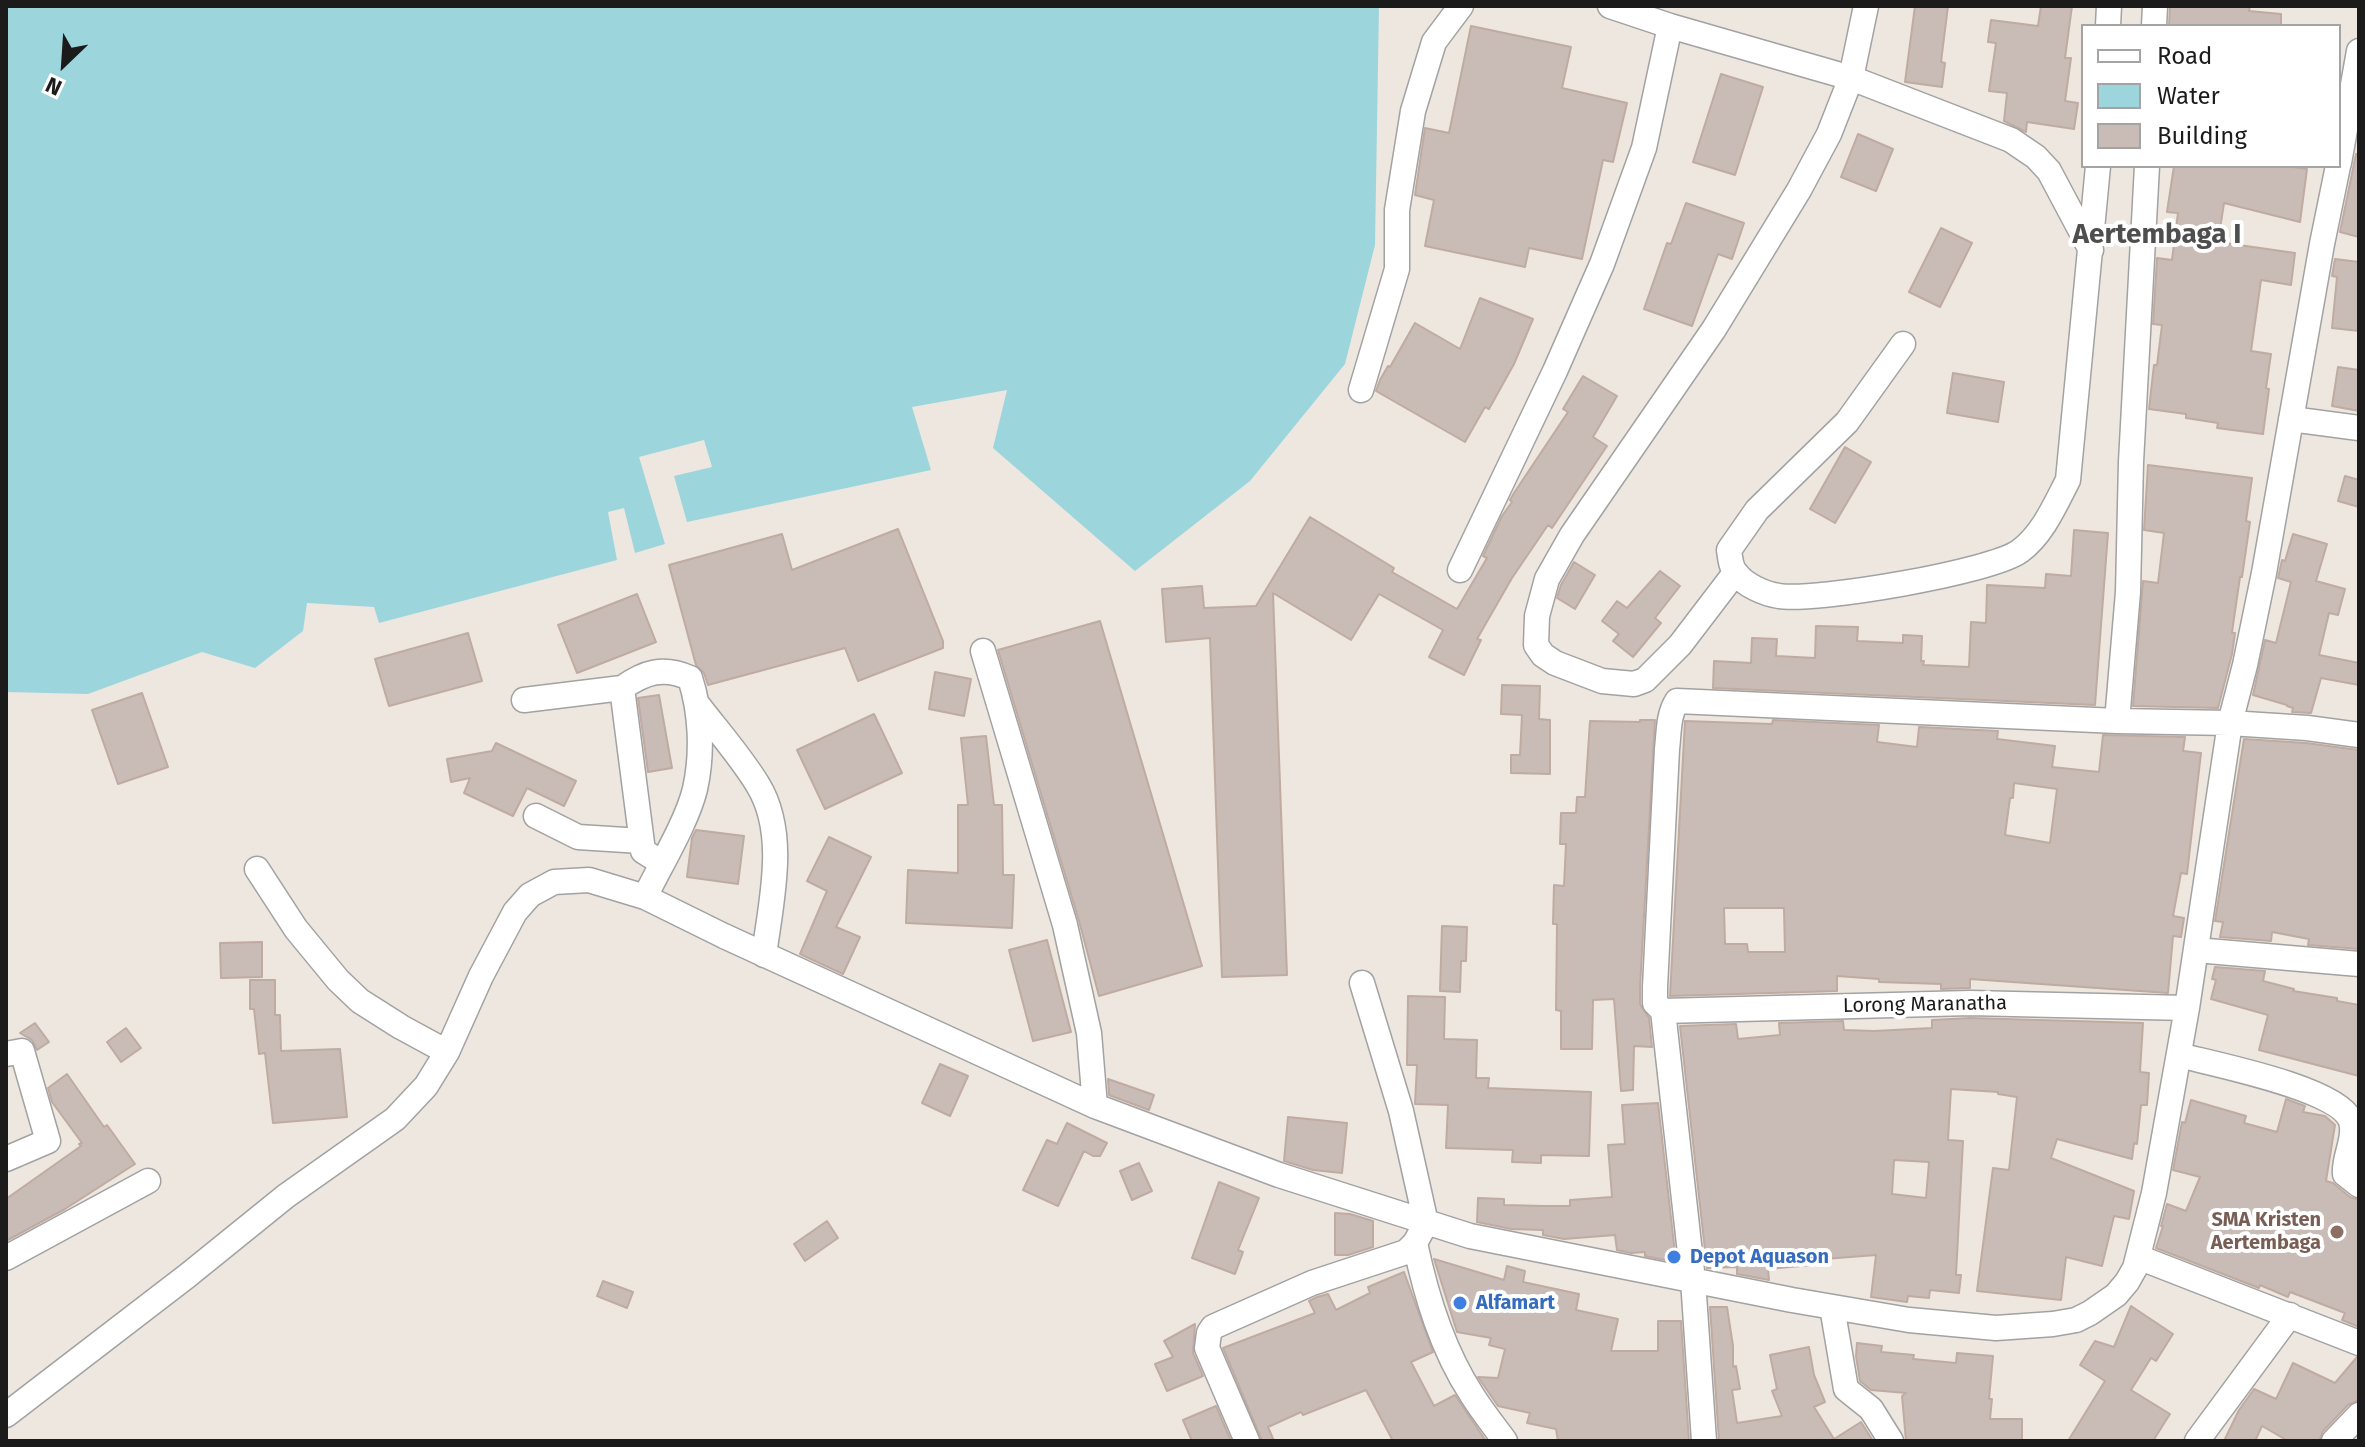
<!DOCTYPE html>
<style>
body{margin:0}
#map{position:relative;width:2365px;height:1447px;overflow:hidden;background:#ede7df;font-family:"Fira Sans",sans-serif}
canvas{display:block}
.frame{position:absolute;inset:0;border:8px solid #1b1b1b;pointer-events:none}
.legend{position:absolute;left:2081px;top:24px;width:260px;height:144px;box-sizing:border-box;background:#fff;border:2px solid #a4a4a4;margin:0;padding:10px 14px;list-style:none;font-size:24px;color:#1b1b1b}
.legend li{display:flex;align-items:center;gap:16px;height:40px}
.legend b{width:40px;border:2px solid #a4a4a4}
.north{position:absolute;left:24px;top:24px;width:80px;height:80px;-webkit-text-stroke:6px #fff;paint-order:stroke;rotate:205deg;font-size:22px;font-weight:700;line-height:32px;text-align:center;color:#1b1b1b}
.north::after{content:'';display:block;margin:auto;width:28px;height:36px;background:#1b1b1b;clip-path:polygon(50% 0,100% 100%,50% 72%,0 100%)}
</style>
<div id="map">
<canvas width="2365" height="1447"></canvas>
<div class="frame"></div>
<ul class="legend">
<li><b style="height:10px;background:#fff"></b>Road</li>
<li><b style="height:22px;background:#9dd5dd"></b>Water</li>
<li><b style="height:22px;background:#c9bcb6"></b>Building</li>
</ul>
<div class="north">N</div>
</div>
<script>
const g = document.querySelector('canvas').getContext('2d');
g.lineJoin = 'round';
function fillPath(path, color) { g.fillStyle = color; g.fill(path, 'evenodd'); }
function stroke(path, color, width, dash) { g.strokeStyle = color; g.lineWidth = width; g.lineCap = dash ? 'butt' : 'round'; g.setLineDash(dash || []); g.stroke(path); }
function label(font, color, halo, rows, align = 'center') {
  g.font = font + ' "Fira Sans",sans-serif'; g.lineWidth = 8; g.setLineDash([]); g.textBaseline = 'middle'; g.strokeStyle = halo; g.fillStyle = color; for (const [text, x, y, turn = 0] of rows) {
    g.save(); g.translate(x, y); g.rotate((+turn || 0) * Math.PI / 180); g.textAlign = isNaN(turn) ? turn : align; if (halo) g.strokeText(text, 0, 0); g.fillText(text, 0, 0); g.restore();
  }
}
fillPath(new Path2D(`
 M6 6H1379L1375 245 1345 364 1250 481 1135 571 993 448 1007 390 912 407 931 470 687 522 674 476 712 467 704 440 639 457 665 544 635 553 624 508 608 512 617 560 379 623 374 607 307 603 303 631 255 668 202 652 88 694 6 692Z`), '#9dd5dd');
const building = new Path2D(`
 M1915 6H1948L1941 62 1945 63 1942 87 1905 82Z
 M2041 6H2072L2065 58H2071L2065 101 2078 103 2074 129 2027 122 2026 132 2004 121 2007 93 1989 91 1996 43 1988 42 1991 20 2038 26Z
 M2170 6H2250L2249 11 2281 14V26H2169Z
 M1471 26 1571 47 1562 88 1627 103 1613 162 1603 160 1582 259 1529 248 1525 267 1425 246 1434 200 1415 195 1425 128 1449 133Z
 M1721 74 1763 87 1735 175 1693 162Z
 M1858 134 1893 149 1876 191 1841 177Z
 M2356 154 2359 155V237L2340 232Z
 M2174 166H2286L2307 169 2300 222 2224 203 2218 242 2295 253 2291 285 2261 280 2251 351 2271 354 2266 388 2269 389 2263 434 2217 428 2218 423 2186 418V414L2149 409 2154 365H2157L2162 325 2153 324 2157 258 2172 260 2178 213 2167 212Z
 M1686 203 1744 223 1732 259 1718 254 1692 326 1644 309 1667 243 1671 244Z
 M1941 228 1972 243 1940 307 1909 292Z
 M2335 259 2359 262V331L2332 328 2337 277 2332 276Z
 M1480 298 1533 319 1514 364 1489 409 1485 407 1465 442 1376 391 1380 380 1388 366 1390 367 1415 323 1460 349Z
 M2338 367 2359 370V411L2332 406Z
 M1953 373 2004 382 1998 422 1947 413Z
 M1583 376 1617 396 1593 437 1607 446 1552 528 1548 525 1512 578 1477 639 1481 640 1464 675 1429 657 1443 630 1379 594 1351 640 1273 593 1287 975 1222 977 1210 638 1166 642 1162 589 1202 586 1204 608 1256 606 1310 517 1394 568 1392 572 1457 609 1487 558 1483 556 1502 516 1512 502 1510 500 1514 493 1568 412 1563 409Z
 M1845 447 1871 462 1835 523 1810 509Z
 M2148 465 2252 478 2246 521 2250 522 2242 577H2240L2233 625 2232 633H2235L2232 654 2218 708 2133 706 2143 581 2158 583 2164 533 2144 530Z
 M2345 476 2359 480V507L2338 501Z
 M898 529 943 641V648L858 681 845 648 708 685 704 673 696 665 669 565 782 534 792 570Z
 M2074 530 2108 533 2095 705 1713 688 1714 661 1751 663 1752 638 1777 639 1776 656 1815 658 1816 626 1858 627 1857 641 1903 643V635L1922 636 1921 661H1924L1923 665 1969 667 1971 622 1986 623 1987 585 2045 588 2046 574 2071 576Z
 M2293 534 2327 544 2316 581 2345 589 2338 615 2329 613 2319 655 2359 663V685L2321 678 2311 713 2292 712 2293 708 2287 706V705L2253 695 2265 640 2276 643 2291 582 2278 578 2282 560 2285 561Z
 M1574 562 1595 575 1575 609 1557 598 1561 585Z
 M1660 571 1680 586 1655 618 1661 623 1633 657 1613 641 1619 634 1602 621 1617 601 1627 608Z
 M637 594 656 642 577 673 558 625Z
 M1100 621 1202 966 1099 996 1079 921 998 650Z
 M468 633 482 681 389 706 375 659Z
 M935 672 971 679 964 716 929 709Z
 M1502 685 1540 686 1539 719 1550 720V774L1511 773V755H1520L1522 715 1501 714Z
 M142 693 168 767 118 784 92 710Z
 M659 695 672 768 648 772 638 698Z
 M874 714 902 773 825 809 797 750Z
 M1640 720H1655L1640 987V1004L1649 1018 1652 1047 1634 1046 1633 1090 1621 1091 1614 999 1593 1000 1592 1049H1561V1011L1556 1010 1557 924H1553L1554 885 1564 886 1566 844H1560L1561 813H1576L1577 797H1585L1590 721 1640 722Z
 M1773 720 1879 725 1877 742 1917 747 1919 727 1998 731 1997 739 2055 746 2052 767 2099 772 2103 735 2185 737 2183 751 2201 753 2187 874 2181 873 2173 916 2184 918 2181 937 2173 936 2168 993 1970 979V988L1941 989V984L1879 982V979L1837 976V991L1670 996 1685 721 1772 724ZM2014 783 2057 789 2050 843 2005 835 2010 798H2013ZM1724 908H1784L1785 952H1748L1747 944H1725Z
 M986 736 994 805H1002L1003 875H1014L1012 928 906 923 908 870 958 873V805H968L961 738Z
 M2244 739 2306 743 2359 750V949L2308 945 2309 939 2272 932 2271 941 2220 937 2223 922 2215 921Z
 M496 743 576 781 564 806 527 788 513 816 464 793 470 778 451 782 447 759 492 751Z
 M696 830 744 836 738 884 687 877 692 838Z
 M829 837 871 857 836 927 860 937 843 974 800 954 827 891 807 881Z
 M1442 926 1467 927 1466 961H1461L1460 992 1440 991Z
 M1047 940 1071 1032 1033 1041 1009 950Z
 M262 942V977L221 978 220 943Z
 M2215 967 2265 971 2263 981 2294 989 2293 991 2337 998V1001L2359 1005V1076L2259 1050 2268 1015 2211 999 2216 980 2212 979Z
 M250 980H275V1015H280L281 1051 340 1049 347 1117 273 1123 265 1053 259 1054 254 1009H250Z
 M1408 996 1445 997 1444 1039 1477 1040 1476 1078H1489L1488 1088 1591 1092 1589 1156 1541 1155V1163L1512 1162 1513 1150 1446 1148 1448 1105 1415 1104 1417 1065H1407Z
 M1970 1018 2143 1023 2140 1072 2149 1073 2147 1105H2141L2137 1144 2134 1143 2132 1159 2057 1139 2051 1158 2134 1191 2129 1219 2114 1216 2102 1266 2066 1257 2061 1300 1977 1291 1993 1168 2009 1170 2017 1097 1998 1094V1092L1951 1089 1948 1140 1963 1141 1956 1275H1961L1959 1293 1930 1290 1929 1298 1908 1296 1907 1302 1871 1297 1876 1255 1812 1260V1265L1768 1269 1769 1280 1737 1274V1267L1707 1268 1680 1026 1736 1024 1738 1039 1780 1035 1779 1023 1843 1021 1844 1030 1874 1031 1932 1028V1020ZM1894 1160 1929 1162 1926 1198 1892 1194Z
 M35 1023 49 1042 37 1050 32 1040 20 1033Z
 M126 1028 141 1048 121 1062 107 1042Z
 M940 1064 968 1076 950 1116 922 1103Z
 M67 1074 104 1127 107 1125 135 1164 65 1209 6 1241V1199L81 1146 79 1144 82 1143 52 1102 48 1088Z
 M1108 1079 1154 1095 1149 1110 1109 1095Z
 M2286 1099 2305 1106 2303 1112 2325 1116 2335 1125 2326 1181 2333 1183 2350 1197 2359 1200V1327L2342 1320 2345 1313 2290 1292 2288 1297 2260 1285 2259 1288 2156 1248 2163 1226H2161L2167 1204 2186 1211 2200 1177 2173 1170 2182 1122 2185 1123 2191 1100 2246 1116 2244 1123 2277 1132Z
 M1658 1103 1676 1262 1645 1256V1252L1631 1253 1617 1250 1615 1235 1564 1239 1543 1235V1230L1511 1229 1477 1222 1478 1198 1504 1199V1205L1544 1206H1570V1200L1612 1197 1608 1145 1625 1144 1622 1105Z
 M1288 1117 1347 1123 1342 1173 1313 1170 1284 1161Z
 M1067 1123 1107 1143 1100 1156H1093L1084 1151 1058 1206 1023 1190 1047 1140 1057 1144Z
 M1139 1163 1152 1191 1132 1200 1120 1171Z
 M1219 1182 1259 1198 1238 1250 1243 1252 1235 1274 1192 1258Z
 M1335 1213 1350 1214 1373 1221V1247L1348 1255H1335Z
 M827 1221 838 1238 805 1261 794 1244Z
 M1434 1259 1504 1280 1507 1266 1525 1271 1523 1282 1579 1294 1576 1310 1618 1319 1611 1351H1658V1321H1681L1689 1441H1558L1556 1429 1527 1423 1530 1413 1498 1406 1478 1377 1498 1378 1505 1349 1489 1345 1491 1338 1457 1332Z
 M1404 1272 1433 1352 1411 1362 1434 1406 1455 1395 1486 1441H1393L1366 1390 1303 1415 1301 1412 1268 1427 1274 1441H1262L1223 1348 1315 1313 1309 1301 1317 1297 1328 1294 1336 1310 1370 1293 1368 1287Z
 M603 1281 633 1292 627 1308 597 1296Z
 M2131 1306 2173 1334 2156 1361 2151 1358 2131 1390 2170 1414 2153 1441H2068L2105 1381 2080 1365 2095 1341 2114 1347Z
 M1710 1307H1727L1733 1346V1367L1736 1366 1740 1389 1732 1390 1737 1423 1782 1416 1772 1391 1777 1389 1770 1355 1809 1347 1814 1375 1825 1402 1814 1407 1834 1439 1861 1422 1873 1441H1719Z
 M1195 1324 1193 1353 1203 1376 1167 1391 1155 1364 1173 1357 1164 1341Z
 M1857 1343 1882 1346 1881 1352 1914 1355 1913 1359 1956 1363 1957 1353 1993 1356 1989 1399H1992L1990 1419H2022V1441H1906L1902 1396 1906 1393 1871 1390 1860 1381 1856 1356Z
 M2357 1357 2359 1358V1400L2348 1405 2323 1431 2319 1441H2288L2262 1426 2255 1441H2224L2239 1410 2254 1389 2276 1399 2293 1363 2335 1383Z
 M1216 1406 1231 1441H1192L1183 1420Z`);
fillPath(building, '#c9bcb6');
stroke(building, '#bfaba1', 2);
const minor = new Path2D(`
 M1610 6 1670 26 1851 78 2011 140 2036 157 2049 171 2091 250
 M2108 26 2109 6
 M2154 26 2155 6
 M2339 163 2359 51
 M1903 344 1847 422 1757 510 1729 550C1730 557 1731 568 1736 573 1744 585 1765 594 1779 596 1815 602 1992 572 2020 551 2043 534 2055 505 2068 480L2098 166
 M1361 390 1397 269V210L1413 111 1434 42 1461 6
 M2291 419 2359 428
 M1460 570 1555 371 1602 264 1644 148 1670 26
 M1735 573 1680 645 1645 680 1634 684 1602 681 1555 663 1543 655 1536 645 1537 616 1547 579 1572 535 1714 329 1799 190 1829 134 1851 78 1866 6
 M983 651 1065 925 1089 1033 1095 1106
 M622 688C645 672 663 666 690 678 701 712 703 753 695 789 687 822 660 866 645 897
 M524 700 622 688 643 851 662 863
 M698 705C718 731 741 757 758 785 788 834 771 901 764 955
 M2117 721 2128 592 2131 462 2147 166
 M536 816 578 837 641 841
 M257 869 296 929 338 980 360 1001 401 1027 447 1052
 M2196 950 2359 964
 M1663 1011 1970 1003 2187 1008
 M6 1054 22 1051 48 1141 6 1159
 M2179 1055C2213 1064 2336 1088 2350 1119 2358 1135 2343 1157 2345 1174L2359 1185
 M1415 1243C1426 1296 1442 1349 1472 1395 1482 1411 1494 1426 1505 1441
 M2138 1257 2359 1343
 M6 1258 148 1181
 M1832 1307 1846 1389 1871 1409 1891 1441
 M6 1415 187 1276 286 1196 395 1119 426 1086 447 1052 481 976 515 912 530 895 554 882 589 880 645 897 724 936 1095 1106 1279 1175 1470 1236 1792 1300 1909 1320 1996 1328 2053 1324 2076 1320 2090 1313 2116 1295 2127 1282 2135 1268 2154 1193 2187 1008 2230 723 2245 665 2264 573 2322 244 2338 166
 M1247 1441 1207 1348 1209 1333 1213 1327 1312 1283 1406 1252 1415 1243 1426 1223 1401 1111 1362 983
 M1704 1441 1693 1280 1663 1011 1655 1003V987L1667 749C1669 733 1668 715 1677 701L2117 721 2230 723 2307 728 2359 735
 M2197 1441 2290 1315
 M2334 1441 2359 1415`);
stroke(minor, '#a2a2a2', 27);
stroke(minor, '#fff', 24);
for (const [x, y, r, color] of [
 [2337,1232,8,"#8d6e63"],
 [1674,1257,8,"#3f7fe0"],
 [1460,1303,8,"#3f7fe0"]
]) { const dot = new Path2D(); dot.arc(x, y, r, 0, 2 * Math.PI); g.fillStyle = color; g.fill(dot); stroke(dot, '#fff', 3); }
label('20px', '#1b1b1b', '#fff', [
 ["Lorong Maranatha",1925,1005,-1]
]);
label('bold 20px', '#785e54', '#fff', [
 ["SMA Kristen",2321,1220],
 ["Aertembaga",2321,1243]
], 'right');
label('bold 20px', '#366cbe', '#fff', [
 ["Depot Aquason",1690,1257],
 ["Alfamart",1476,1303]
], 'left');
label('bold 28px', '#4e4e4e', '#fff', [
 ["Aertembaga I",2157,235]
]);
</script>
